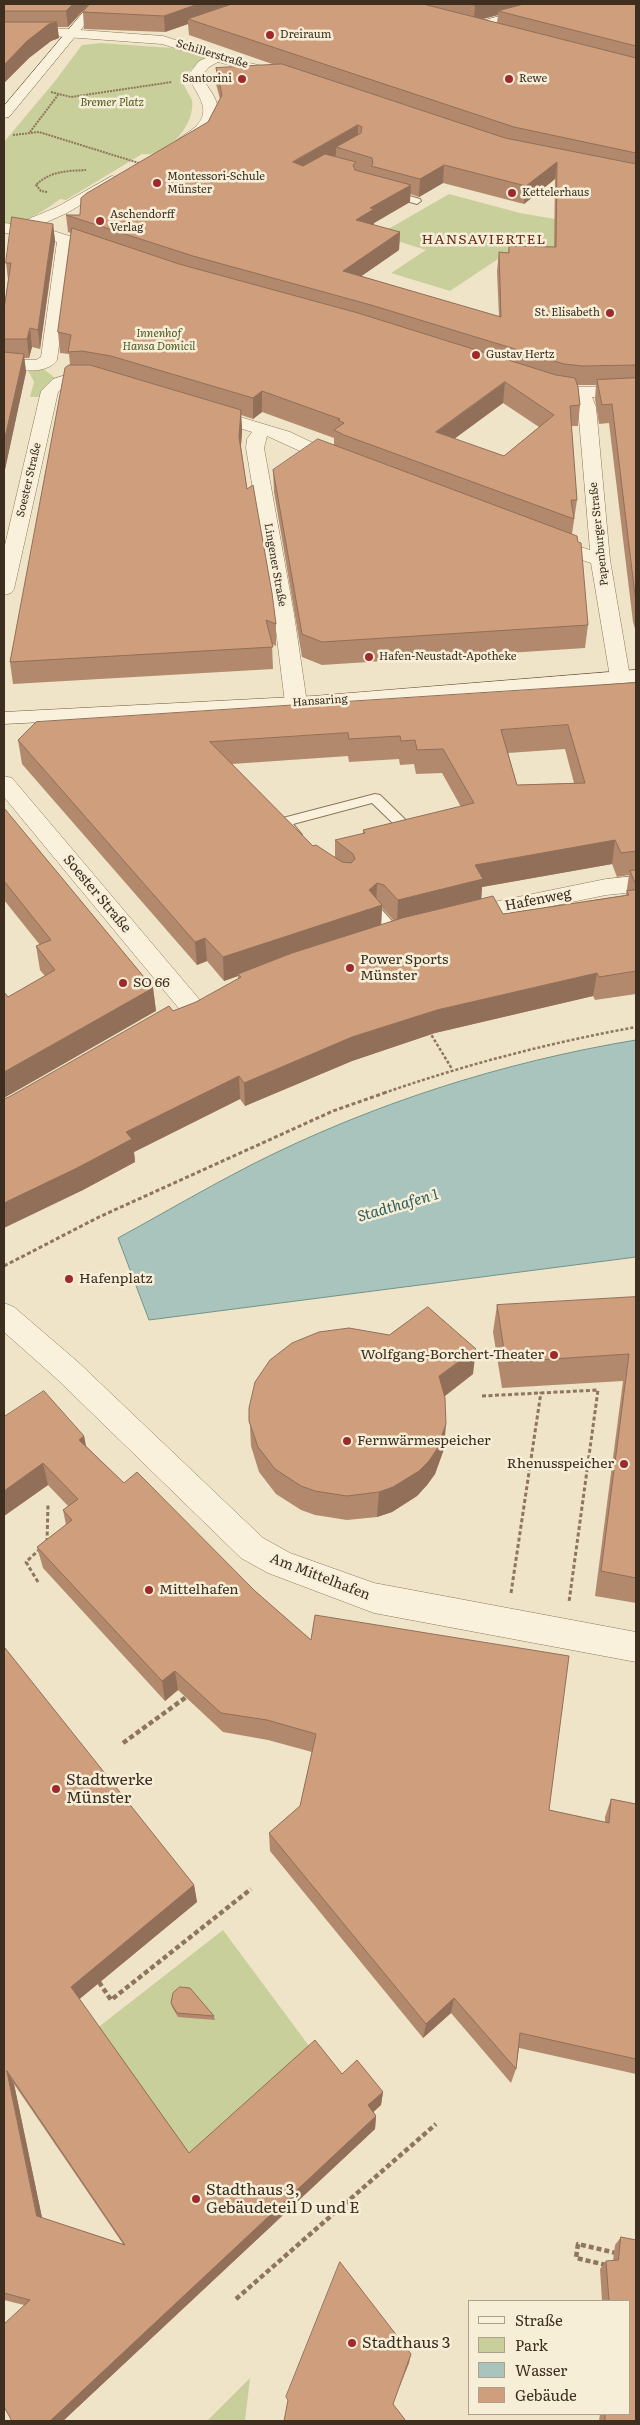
<!DOCTYPE html>
<meta charset="utf-8">
<style>
body{margin:0}
#map{position:relative;width:640px;height:2425px;overflow:hidden;background:#f0e4c8;font-family:Literata,serif}
canvas{display:block}
.frame{position:absolute;inset:0;border:5px solid #3d2e20;pointer-events:none}
.legend{position:absolute;left:468px;top:2300px;width:162px;height:115px;box-sizing:border-box;background:#f7eed8;border:1px solid #ada18e;margin:0;padding:6px 9px;list-style:none;font-size:15px;color:#3d2e20}
.legend li{display:flex;align-items:center;gap:10px;height:25px}
.legend b{width:25px;border:1px solid #ada18e}
</style>
<div id="map">
<canvas width="640" height="2425"></canvas>
<div class="frame"></div>
<ul class="legend">
<li><b style="height:6px;background:#faf1dc"></b>Straße</li>
<li><b style="height:14px;background:#c9cf9b"></b>Park</li>
<li><b style="height:14px;background:#a9c4bc"></b>Wasser</li>
<li><b style="height:14px;background:#cf9f7d"></b>Gebäude</li>
</ul>
</div>
<script>
const g = document.querySelector('canvas').getContext('2d');
g.lineJoin = 'round';
function fillPath(path, color) { g.fillStyle = color; g.fill(path, 'evenodd'); }
function stroke(path, color, width, dash) { g.strokeStyle = color; g.lineWidth = width; g.lineCap = dash ? 'butt' : 'round'; g.setLineDash(dash || []); g.stroke(path); }
function label(font, color, halo, rows, align = 'center') {
  g.font = font + ' Literata,serif'; g.lineWidth = 5; g.setLineDash([]); g.textBaseline = 'middle'; g.strokeStyle = halo; g.fillStyle = color; for (const [text, x, y, turn = 0] of rows) {
    g.save(); g.translate(x, y); g.rotate((+turn || 0) * Math.PI / 180); g.textAlign = isNaN(turn) ? turn : align; if (halo) g.strokeText(text, 0, 0); g.fillText(text, 0, 0); g.restore();
  }
}
fillPath(new Path2D(`
 M101 43 172 48 204 58 187 73 188 79 181 80 192 100C196 125 166 158 142 154L66 200 60 199C45 211 22 224 4 225V142L55 81 82 45Z
 M449 194 520 213 555 219 617 240 504 255 450 291 391 273 426 250 378 235Z
 M41 367 55 378V381L43 397H30L34 382 28 370Z
 M223 1930 315 2054 192 2164 96 2029Z
 M250 2378 245 2421H207Z`), '#c9cf9b');
const water = new Path2D(`
 M636 1040V1257L149 1320 118 1238C162 1214 206 1188 251 1165 371 1104 503 1062 636 1040Z`);
fillPath(water, '#a9c4bc');
stroke(water, '#6f938a', 1);
const lane = new Path2D(`
 M388 190 420 199 421 201 417 204 385 195 384 193Z
 M375 794 380 795 415 829 417 832 415 835 403 838 398 837 396 834 400 830 372 803 293 824 302 835 295 839 290 838 277 822 279 819Z
 M377 908 382 910 400 930 402 933 400 936H390L372 916 370 913Z`);
const street = new Path2D(`
 M542 4H561L559 7 478 31 473 32 467 28 468 25Z
 M4 28H52L163 36 245 62 289 72 291 75 284 79 218 62 209 67 202 75C205 85 214 93 217 104 222 124 197 145 179 149L172 145C177 138 187 134 194 128 215 110 195 94 188 75L199 61 206 58 162 44 52 36H4Z
 M112 176 117 177 119 180 117 183 67 213 38 226 110 249 113 252 105 257 72 247 57 360C47 375 20 370 4 369V359L36 360 41 357 57 242 34 234 4 233V223L23 225 26 220 57 207Z
 M72 373H85L104 376 107 380 104 384C87 388 73 378 58 392L14 589 11 593 4 595V549L41 391 53 379Z
 M544 380 581 387 636 385V395L592 397 596 407 610 560 630 677 627 681 620 683 613 681 610 677 591 563 540 546 537 542 540 538 547 536 590 550 578 407 574 396 538 389 535 385 538 381Z
 M207 407 290 432 347 459 350 463 347 467H335L267 436 264 448 294 614 307 703 303 707 296 709 289 707 285 703 274 614 246 448 247 439 252 432 201 416 198 412 201 408Z
 M4 776 12 778 199 999 202 1005 199 1011 190 1014 181 1011 4 797Z
 M636 876V892L606 895 464 924 456 922 452 916 456 910 464 908 606 879Z
 M4 1303 14 1307 78 1362 263 1538 290 1553 374 1583 636 1632V1662L374 1613 268 1573 241 1558 58 1380 4 1332Z`);
const secondary = new Path2D(`
 M90 4H102L9 117 4 118V106Z
 M636 670V682L313 708 4 724V712L313 696Z`);
stroke(lane, '#8d765c', 2);
stroke(street, '#8d765c', 1);
stroke(secondary, '#6f573f', 1);
stroke(new Path2D(`
 M51 92 71 97 172 82
 M30 132 58 95
 M13 135 39 132 142 164
 M47 192 41 191 36 185C50 171 67 171 86 170`), '#8d765c', 2, [2, 1]);
stroke(new Path2D(`
 M429 1031 452 1069
 M384 1093C467 1064 549 1043 636 1027`), '#8d765c', 2.5, [3, 2]);
stroke(new Path2D(`
 M4 1266 99 1217 333 1111 387 1092
 M482 1396 598 1390 569 1602
 M47 1542 48 1504
 M38 1582 26 1562 41 1548
 M511 1593 541 1392`), '#8d765c', 3, [4, 2.5]);
stroke(new Path2D(`
 M123 1743 189 1695
 M99 1982 111 2000 251 1889
 M606 2265 576 2258 578 2244 616 2253
 M236 2299 436 2124`), '#8d765c', 4.5, [5, 3]);
fillPath(lane, '#faf1dc');
fillPath(street, '#faf1dc');
fillPath(secondary, '#faf1dc');
fillPath(new Path2D(`
 M4 4H89L68 27H57L59 38 51 41 29 58 4 83Z
 M90 4H636V632L633 622 609 423 599 424 595 399 596 385H578L580 405 578 426H571L577 500 572 534 588 625 585 648 322 665 302 657 274 492 273 470 334 444V438L262 412 253 419 241 415 242 431 241 446 247 489 276 624V646L272 644 273 669 13 684 10 662 70 365 69 354 60 353 58 332 71 233 68 232 66 215H80L208 122 220 99 216 84V68L275 65 189 35 188 24 165 32 84 29 83 12ZM498 15 497 23 483 19ZM555 179 554 247 509 246 508 253 499 252 497 271 499 317 361 276 399 250 400 232 374 225V223L410 202V194L419 197 443 183 524 204ZM503 403 539 427 504 456 454 439Z
 M53 224 55 241 40 349 32 347 29 358H24L26 372 4 474V309L8 280 6 263Z
 M636 683V994L595 1000 593 996 435 1033 352 1061 245 1106 240 1099 134 1152 135 1162 81 1191 9 1097 173 1011 196 1002 238 979V976L224 981 207 961 197 965 22 764 18 740ZM565 749 574 783 517 785 508 753ZM348 756 349 762 399 759 400 765 414 764 416 774 442 773 461 807 363 830V834L335 840V857L313 846 232 764ZM612 864 617 877 629 875 626 895 503 914 481 899 482 887ZM382 908 383 909 394 921 381 925Z
 M4 808 153 988 156 1011 8 997 45 976 40 970 36 946 40 945 4 900Z
 M636 1297V1603L595 1596 623 1381 502 1388 493 1332 497 1305Z
 M473 1374 445 1396 444 1449 435 1474 427 1485 417 1496 392 1512 377 1517 347 1520 315 1515 301 1510 276 1494 259 1472 251 1446 249 1408Z
 M4 1417 84 1436 86 1446 124 1483 255 1591 311 1640 549 1810 605 1822V1817L611 1799 636 1804V2074L519 2048 516 2069 511 2083 451 2013 423 2038 270 1851 269 1833 300 1806 312 1752 268 1740 223 1732 178 1690 165 1701 43 1568 37 1547 66 1525 63 1510 68 1506 48 1485 4 1516Z
 M4 1649 194 1885 197 1902 79 1999 189 2153 342 2074 383 2092 381 2105 373 2112 376 2116 375 2129 63 2421H12L24 2305 4 2300ZM14 2084 123 2244 42 2218Z
 M171 2003 214 2016 215 2020 178 2017 172 2007Z
 M621 2237 636 2240V2421H599L600 2414H629V2301H602L600 2269 606 2261H613L615 2245Z`), '#b2896c');
fillPath(new Path2D(`
 M73 4H89L68 27 66 11Z
 M198 4H242L188 19V24L165 32 164 16Z
 M481 4H536L498 11V15L474 21 475 5Z
 M57 22 59 38 51 41 29 58 4 83V65L27 41 49 24Z
 M358 125V142L336 147V155L293 180V162Z
 M557 162 555 179 524 204 526 186Z
 M444 165 443 183 419 197 420 179Z
 M411 185 410 202 374 223V227L356 220 370 208Z
 M53 224 55 241 40 349 38 330Z
 M400 232 399 250 343 289V271Z
 M30 328 32 347 29 358 27 339Z
 M24 354 26 372 4 474V442Z
 M505 382 503 403 435 453 436 432Z
 M262 391V412L253 419V398Z
 M241 410 242 431 240 458 239 437Z
 M615 840 612 864 482 887 481 903 397 924 398 900 475 865Z
 M377 883 376 906 382 905 381 929 238 974V976L224 981 223 957 369 890Z
 M205 938 207 961 197 965 195 942Z
 M597 973 593 996 435 1033 352 1061 245 1106 244 1083 352 1037 437 1010Z
 M153 988 156 1011 4 1098V1072Z
 M239 1076 240 1099 134 1152 135 1162 81 1191 4 1228V1203L126 1132Z
 M476 1349 473 1374 437 1402 439 1376Z
 M446 1424 444 1449 435 1474 427 1485 417 1496 392 1512 377 1517 379 1492Z
 M84 1436 88 1458 79 1440Z
 M43 1463 48 1485 4 1516V1491Z
 M175 1671 178 1690 165 1701 162 1681Z
 M194 1885 197 1902 76 2002 71 1987Z
 M454 1998 451 2013 423 2038 426 2024Z
 M7 2071 14 2084 44 2227 37 2216Z
 M383 2092 381 2105 367 2118 368 2105Z
 M376 2116 375 2129 63 2421H50Z
 M411 2354 409 2363 390 2411 393 2404Z`), '#916f58');
const building = new Path2D(`
 M4 4H73L66 11H4Z
 M90 4H198L164 16 83 12Z
 M232 4H423L636 58V153L514 127 188 19Z
 M469 4H481L475 5Z
 M524 4H636V46L498 11Z
 M4 22H57L49 24 27 41 4 65Z
 M282 64 505 138 636 164V365L583 366 564 364 371 305 193 256 66 215H80L81 198 87 193 208 122 222 95 216 68ZM358 125 362 127 361 133 336 147 372 158 373 164 371 166 420 179 444 165 526 186 557 162 556 247 509 246V253L499 252 501 317 343 271 400 232 356 220 374 209 370 208 411 185 355 170 353 165 356 162 325 154 303 166 293 162Z
 M12 217 53 224 38 330 30 328 27 339H4V309L11 263H6Z
 M72 228 179 264 358 313 556 375 575 378 578 387 580 405 570 406 577 500H571L574 519 344 435 334 430 344 423 338 420 340 419 262 391 253 398 111 356 82 351 68 352 71 335 58 332ZM505 382 554 415 504 456 436 432Z
 M4 352 24 354 4 442Z
 M69 365H90L241 410 239 437 247 489 253 485 272 593 276 624 266 620 273 647 10 662 65 368Z
 M636 378V603L612 404 602 405 597 380Z
 M318 439 577 536 578 542 581 543 588 625 322 642 302 634 273 470Z
 M636 683V851L621 853 615 840 475 865 483 879 398 900 384 885 377 883 369 890 382 905 223 957 205 938 195 942 18 740 36 722ZM568 725 585 783 517 785 501 730ZM348 733 349 739 400 736 401 741 415 740 417 750 443 749 474 803 367 829 363 830 365 833 335 840 353 854 355 859 351 863 342 862 316 845 313 846 210 742Z
 M4 808 153 988 4 1072V992L8 997 55 970 36 946 51 940 4 881Z
 M636 870V885L630 871Z
 M636 890V971L599 977 597 973 437 1010 352 1037 244 1083 239 1076 126 1132 132 1139 77 1168 4 1203V1099L9 1097 169 1006 173 1011 196 1002 241 977 238 974 292 953 402 918 493 896 503 914 629 895 627 891Z
 M636 1297V1578L601 1571 629 1354 506 1362 497 1305Z
 M428 1307 476 1349 439 1376 445 1398 446 1424 437 1449 429 1461 419 1471 393 1487 379 1492 347 1496 315 1491 301 1486 275 1469 258 1447 249 1421V1408L255 1382 270 1360 292 1343 319 1332 349 1328 389 1335Z
 M44 1391 84 1436 79 1440 124 1483 137 1472 255 1591 311 1640 315 1615 569 1656 549 1810 609 1823 611 1799 636 1804V2059L520 2033 516 2069 454 1998 426 2024 269 1833 300 1806 316 1734 267 1720 221 1713 175 1671 162 1681 37 1547 72 1520 63 1510 78 1499 43 1463 4 1491V1417Z
 M5 1648 194 1885 71 1987 189 2153 315 2040 342 2074 357 2060 383 2092 368 2105 376 2116 50 2421H12L4 2407V2324L30 2300 4 2293V1649ZM7 2071 125 2245 37 2216Z
 M180 1987 190 1988 214 2016 177 2013 171 2003 173 1993Z
 M621 2237 636 2240V2421H605V2414H629V2301H609L606 2261 618 2260Z
 M340 2262 411 2354 393 2404 406 2421H284L288 2400 286 2397Z`);
fillPath(building, '#cf9f7d');
stroke(building, '#916f58', 1);
for (const [x, y, r, color] of [
 [270,35,5,"#9e2a2b"],
 [242,79,5,"#9e2a2b"],
 [509,79,5,"#9e2a2b"],
 [157,183,5,"#9e2a2b"],
 [512,193,5,"#9e2a2b"],
 [100,221,5,"#9e2a2b"],
 [610,313,5,"#9e2a2b"],
 [476,355,5,"#9e2a2b"],
 [369,657,5,"#9e2a2b"],
 [350,968,5,"#9e2a2b"],
 [123,983,5,"#9e2a2b"],
 [69,1279,5,"#9e2a2b"],
 [554,1355,5,"#9e2a2b"],
 [347,1441,5,"#9e2a2b"],
 [624,1464,5,"#9e2a2b"],
 [149,1590,5,"#9e2a2b"],
 [56,1789,5,"#9e2a2b"],
 [196,2199,5,"#9e2a2b"],
 [352,2343,5,"#9e2a2b"]
]) { const dot = new Path2D(); dot.arc(x, y, r, 0, 2 * Math.PI); g.fillStyle = color; g.fill(dot); stroke(dot, '#f7eed8', 2); }
label('11px', '#3d2e20', '#f7eed8', [
 ["Dreiraum",280,35],
 ["Santorini",232,79,"right"],
 ["Rewe",519,79],
 ["Montessori-Schule",167,177],
 ["Münster",167,190],
 ["Kettelerhaus",522,193],
 ["Aschendorff",110,215],
 ["Verlag",110,228],
 ["St. Elisabeth",600,313,"right"],
 ["Gustav Hertz",486,355],
 ["Hafen-Neustadt-Apotheke",379,657]
], 'left');
label('11px', '#3d2e20', '#f7eed8', [
 ["Schillerstraße",212,54,17],
 ["Soester Straße",29,480,-77],
 ["Papenburger Straße",599,534,-96],
 ["Lingener Straße",275,565,80],
 ["Hansaring",320,701,-4]
]);
label('italic 11px', '#4d5a26', '#f7eed8', [
 ["Bremer Platz",112,103],
 ["Innenhof",159,334],
 ["Hansa Domicil",159,347]
]);
g.letterSpacing = '1px';
label('14px', '#6b2e1e', '#f7eed8', [
 ["HANSAVIERTEL",484,240]
]);
g.letterSpacing = '0px';
label('14px', '#3d2e20', '#f7eed8', [
 ["Soester Straße",97,894,50],
 ["Hafenweg",538,900,-11],
 ["Am Mittelhafen",320,1577,21]
]);
label('14px', '#3d2e20', '#f7eed8', [
 ["Power Sports",360,960],
 ["Münster",360,976],
 ["SO 66",133,983],
 ["Hafenplatz",79,1279],
 ["Wolfgang-Borchert-Theater",544,1355,"right"],
 ["Fernwärmespeicher",357,1441],
 ["Rhenusspeicher",614,1464,"right"],
 ["Mittelhafen",159,1590]
], 'left');
label('italic 15px', '#2f5d5a', '#f7eed8', [
 ["Stadthafen 1",398,1206,-16]
]);
label('16px', '#3d2e20', '#f7eed8', [
 ["Stadtwerke",66,1780],
 ["Münster",66,1798],
 ["Stadthaus 3,",206,2190],
 ["Gebäudeteil D und E",206,2208],
 ["Stadthaus 3",362,2343]
], 'left');
</script>
